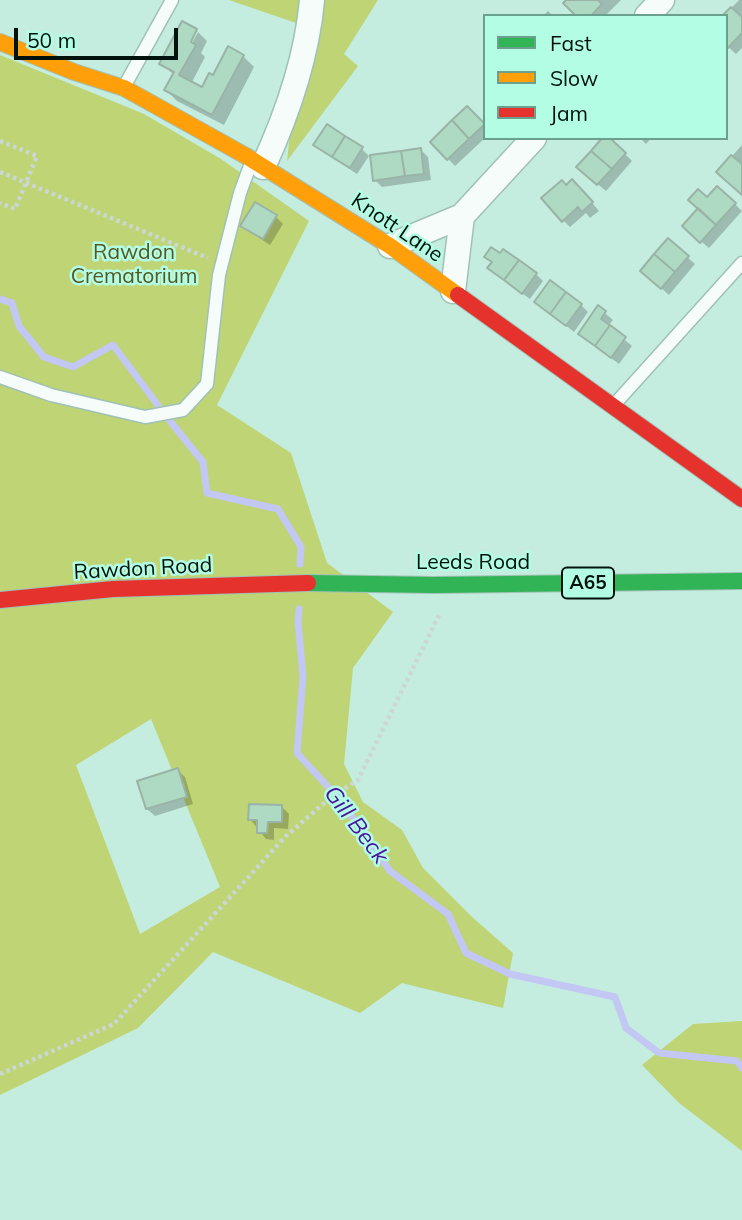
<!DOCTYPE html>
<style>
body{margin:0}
#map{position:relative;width:742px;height:1220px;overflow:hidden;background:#c4ecdf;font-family:Mulish,sans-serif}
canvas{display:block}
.legend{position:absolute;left:483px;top:14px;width:245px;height:126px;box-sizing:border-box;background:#b3fde5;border:2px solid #6b9f8e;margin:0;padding:9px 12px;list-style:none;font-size:21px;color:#00120c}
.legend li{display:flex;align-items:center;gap:14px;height:35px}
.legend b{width:35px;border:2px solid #6b9f8e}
.scale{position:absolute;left:14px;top:28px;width:164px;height:32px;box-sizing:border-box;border:4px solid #00120c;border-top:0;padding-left:9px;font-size:21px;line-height:24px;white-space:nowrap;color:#00120c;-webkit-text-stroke:5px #b3fde5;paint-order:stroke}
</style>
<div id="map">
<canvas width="742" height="1220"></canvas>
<ul class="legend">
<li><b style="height:9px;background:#30b455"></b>Fast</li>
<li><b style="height:9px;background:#ff9f0a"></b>Slow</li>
<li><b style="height:9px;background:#e5322d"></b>Jam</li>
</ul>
<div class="scale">50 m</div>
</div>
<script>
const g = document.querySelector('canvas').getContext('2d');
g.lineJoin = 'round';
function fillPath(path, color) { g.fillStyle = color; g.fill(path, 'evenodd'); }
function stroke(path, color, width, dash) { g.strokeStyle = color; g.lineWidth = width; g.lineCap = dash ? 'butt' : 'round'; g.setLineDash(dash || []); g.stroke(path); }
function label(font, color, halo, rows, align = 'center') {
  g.font = font + ' Mulish,sans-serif'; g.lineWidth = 5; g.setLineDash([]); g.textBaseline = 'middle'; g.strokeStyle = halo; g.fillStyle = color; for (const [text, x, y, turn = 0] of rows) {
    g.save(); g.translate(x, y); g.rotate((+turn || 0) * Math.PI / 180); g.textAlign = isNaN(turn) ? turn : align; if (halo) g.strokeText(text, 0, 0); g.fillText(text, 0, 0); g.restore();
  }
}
fillPath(new Path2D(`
 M229 0H378L344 54 358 66 287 161 302 25Z
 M0 55 144 114 221 159 309 221 217 405 291 453 327 563 393 612 353 668 344 764 363 802 402 830 423 868 472 917 513 953 503 1008 402 983 360 1013 213 952 138 1028 0 1095ZM151 719 220 887 140 934 76 765Z
 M742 1021V1151L679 1103 642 1065 693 1024Z`), '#bed475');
fillPath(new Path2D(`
 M568 0H621L605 16H579Z
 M739 0H742V48L736 54 726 45V16H724Z
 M548 11 553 16H543Z
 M183 23 198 32H194L185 49 188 51 198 32 207 41 201 53 205 57 191 84 202 89 210 75 213 77 229 48 243 56 254 67 224 125 177 101 166 90 174 75 162 64Z
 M467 108 485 126V138L455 166 432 142Z
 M327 126 362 149 369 156 357 174 323 152 316 145Z
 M640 138H651L646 144Z
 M742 145V193L718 172Z
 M421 150 428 157 431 180 382 187 375 180Z
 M625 154 632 161 606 191 586 174Z
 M566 187 580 188 599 211 590 218 586 213 570 227 563 220Z
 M707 200 735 204 742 211 709 248 691 233Z
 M256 204 276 217 283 224 270 245 250 232 243 225Z
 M668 240 695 264 669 295 650 278Z
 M486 257 536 274 543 281 530 299 497 275 490 268 493 263Z
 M550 283 581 305 588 312 574 332 536 302Z
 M599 308 613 320 608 326 632 346 619 364 588 341Z
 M177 770 185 777 193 804 155 816 147 809Z
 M281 806 289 814 288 829 274 828V840L266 839 250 819Z`), '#0003');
stroke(new Path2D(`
 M0 299 12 303 19 326 44 357 73 367 113 345 166 416 203 462 207 493 278 509 301 547 300 564
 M299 609 298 622 303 676 297 753 341 801 390 871 448 914 466 953 510 974 615 997 626 1028 659 1053 737 1061 742 1068`), '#c3c7f4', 7);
const building = new Path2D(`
 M566 0H598L602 4 591 16H576L563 3Z
 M731 7 742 17V33L728 48 726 47V16H722Z
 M182 21 197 29 191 42 196 45 179 75 202 87 209 73 213 75 228 46 244 55 212 115 164 90 174 72 159 64Z
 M467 106 485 124 469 139 452 120Z
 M452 120 469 139 447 160 430 142Z
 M327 124 345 136 332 157 313 145Z
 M345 136 363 147 350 168 332 157Z
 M602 138H610L626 153 612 169 591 151Z
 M421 148 424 174 405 176 401 151Z
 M401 151 405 176 373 181 370 155Z
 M591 151 612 169 597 185 576 167Z
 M731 155 742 164V195L716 172Z
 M572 179 593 202 582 212 578 207 562 222 541 198 562 180 566 185Z
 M717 186 736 203 716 225 688 200 698 189 707 197Z
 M255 202 277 215 263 239 240 226Z
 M698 208 716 225 700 243 682 226Z
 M668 238 689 256 675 272 654 254Z
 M491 247 500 253 503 249 519 260 504 280 487 268 492 262 484 257Z
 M654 254 675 272 661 289 640 271Z
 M519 260 537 273 522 294 504 280Z
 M550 280 566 292 550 314 534 302Z
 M566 292 582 304 566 326 550 314Z
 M598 305 606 311 601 319 610 325 595 346 578 334Z
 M610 325 626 337 611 358 595 346Z
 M178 768 187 797 146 809 137 781Z
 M249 804 282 805V822H268L267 833H257V820H248Z`);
fillPath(building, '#aed9c2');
stroke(building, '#99b4a7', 2);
const lane = new Path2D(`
 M125 85 172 0
 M0 377 51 395 145 417 183 410 207 384 219 275 240 193 251 163
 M613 406 742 263`);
const street = new Path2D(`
 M647 16 662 0
 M263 167C287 115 307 57 312 0
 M390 246 462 216 534 138
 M453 291 462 216`);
const fast = new Path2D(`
 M308 583 434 585 742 581`);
const slow = new Path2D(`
 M0 42 74 72 124 88 246 156 390 246 458 295`);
const jam = new Path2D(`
 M458 295 742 499
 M0 600 113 589 308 583`);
stroke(lane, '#a0c1b6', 15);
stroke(street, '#a0c1b6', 27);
stroke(fast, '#a0c1b6', 18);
stroke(slow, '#a0c1b6', 18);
stroke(jam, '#a0c1b6', 18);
stroke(new Path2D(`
 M0 141 37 156 15 209 0 203
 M0 172 208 258
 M0 1074 114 1024 285 837 331 797 358 780 440 613`), '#cbd7d3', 4.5, [3.5, 3.5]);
stroke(lane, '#f6fcfa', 12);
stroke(street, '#f6fcfa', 24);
stroke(fast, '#30b455', 16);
stroke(slow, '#ff9f0a', 16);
stroke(jam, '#e5322d', 16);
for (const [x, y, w] of [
 [588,583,52]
]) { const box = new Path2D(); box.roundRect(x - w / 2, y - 15.5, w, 31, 5); g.fillStyle = '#b3fde5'; g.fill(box); stroke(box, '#00120c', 2); }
label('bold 19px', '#00120c', null, [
 ["A65",588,583]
]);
label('21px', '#00120c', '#b3fde5', [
 ["Knott Lane",397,228,34],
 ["Leeds Road",473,563],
 ["Rawdon Road",143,569,-3]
]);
label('21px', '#555820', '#b3fde5', [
 ["Rawdon",134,253],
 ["Crematorium",134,277]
]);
label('italic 23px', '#4b129d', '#b3fde5', [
 ["Gill Beck",356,825,53]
]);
</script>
